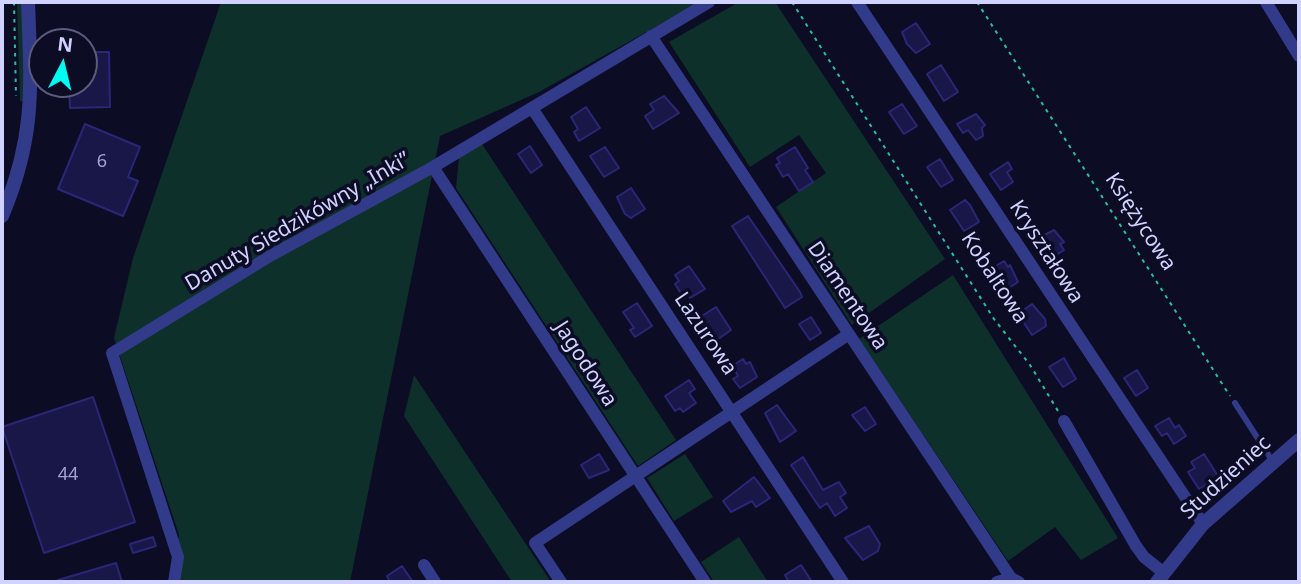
<!DOCTYPE html>
<meta charset="utf-8">
<style>
body{margin:0}
#map{position:relative;width:1301px;height:584px;overflow:hidden;background:#0d0c25;font-family:"Noto Sans",sans-serif}
canvas{display:block}
.frame{position:absolute;inset:0;border:4px solid #d0d2ff;pointer-events:none}
.north{position:absolute;left:28px;top:28px;width:70px;height:70px;box-sizing:border-box;background:#0d0c25;border:2px solid #5b5b7c;border-radius:50%;rotate:7deg;font-size:19px;font-weight:700;line-height:28px;text-align:center;color:#d0d2ff}
.north::after{content:'';display:block;margin:auto;width:24px;height:32px;background:#00fbf2;clip-path:polygon(50% 0,100% 100%,50% 72%,0 100%)}
</style>
<div id="map">
<canvas width="1301" height="584"></canvas>
<div class="frame"></div>
<div class="north">N</div>
</div>
<script>
const g = document.querySelector('canvas').getContext('2d');
g.lineJoin = 'round';
function fillPath(path, color) { g.fillStyle = color; g.fill(path, 'evenodd'); }
function stroke(path, color, width, dash) { g.strokeStyle = color; g.lineWidth = width; g.lineCap = dash ? 'butt' : 'round'; g.setLineDash(dash || []); g.stroke(path); }
function label(font, color, halo, rows, align = 'center') {
  g.font = font + ' "Noto Sans",sans-serif'; g.lineWidth = 7; g.setLineDash([]); g.textBaseline = 'middle'; g.strokeStyle = halo; g.fillStyle = color; for (const [text, x, y, turn = 0] of rows) {
    g.save(); g.translate(x, y); g.rotate((+turn || 0) * Math.PI / 180); g.textAlign = isNaN(turn) ? turn : align; if (halo) g.strokeText(text, 0, 0); g.fillText(text, 0, 0); g.restore();
  }
}
fillPath(new Path2D(`
 M17 2H23L25 101H20Z
 M221 2H700L539 92 440 136 350 582H172L179 535 114 338 133 258Z
 M739 2H775L945 259 852 325 776 207 826 173 799 135 750 167 669 42Z
 M482 144 676 440 638 466 456 188 459 157Z
 M953 275 1118 538 1081 560 1055 527 1008 561 859 339Z
 M414 375 551 582H512L404 416Z
 M685 454 713 497 674 521 647 478Z
 M739 537 768 582H714L701 562Z`), '#0e302a');
const building = new Path2D(`
 M916 23 930 44 916 53 907 44 902 32Z
 M84 52H109L110 107 70 108 69 84H84Z
 M941 65 958 92 944 101 927 74Z
 M664 96 679 113 653 129 645 116 654 110 650 104Z
 M902 104 917 126 904 134 889 112Z
 M586 107 600 128 579 141 574 132 578 129 571 117Z
 M976 114 985 125 982 128 983 136 976 140 968 130 963 133 957 124Z
 M85 124 140 147 128 177 138 181 123 216 58 189Z
 M530 146 542 165 531 173 518 154Z
 M605 147 619 168 604 177 590 156Z
 M795 147 808 168 805 170 813 182 799 191 788 174 783 177 776 165 780 163 777 158Z
 M940 159 953 180 941 187 927 167Z
 M1008 162 1012 169 1007 172 1013 182 1001 190 990 174Z
 M631 188 645 209 631 218 625 214 617 197Z
 M965 200 970 205 979 222 964 231 950 210Z
 M748 216 800 292 802 297 785 308 732 226Z
 M1054 230 1064 242 1060 244 1064 250 1053 257 1045 247 1041 249 1035 240Z
 M1004 261 1008 267 1010 265 1018 282 1003 292 989 270Z
 M689 266 705 289 690 298 686 292 682 295 675 284 679 281 675 275Z
 M637 303 652 326 635 337 630 330 634 328 623 312Z
 M1032 304 1045 319 1046 326 1032 335 1018 314Z
 M716 307 731 330 717 340 713 333 709 336 702 325 706 322 702 316Z
 M811 317 821 333 810 340 799 324Z
 M1064 358 1076 379 1063 387 1049 367Z
 M743 359 746 364 750 362 757 377 740 388 733 379 738 376 732 366Z
 M1137 370 1148 388 1136 396 1124 378Z
 M689 380 695 389 689 393 696 403 683 412 680 408 675 411 665 396Z
 M93 397 135 522 44 553 2 427Z
 M777 405 796 431 780 442 765 413Z
 M865 407 876 424 865 431 852 415Z
 M1169 418 1175 428 1179 425 1186 436 1174 444 1167 433 1162 436 1155 426Z
 M599 454 609 470 589 478 581 465Z
 M1204 454 1221 481 1212 487 1209 483 1199 489 1188 472 1195 468 1191 462Z
 M803 457 823 490 839 482 846 493 840 497 847 508 835 516 827 503 820 508 791 465Z
 M754 477 770 498 756 507 752 501 731 512 723 501Z
 M869 526 880 544 878 551 863 560 845 538Z
 M153 537 156 546 133 553 130 544Z
 M116 563 122 582H58V580Z
 M801 565 812 582H789L785 575Z
 M402 566 413 582H390L387 576Z`);
fillPath(building, '#191648');
stroke(building, '#2b2677', 2);
stroke(new Path2D(`
 M14 2 16 96
 M792 2 994 319 1030 365 1058 411
 M977 2 1230 396`), '#22c1a2', 2, [3.5, 5]);
stroke(new Path2D(`
 M1235 403 1273 462`), '#323b89', 6);
stroke(new Path2D(`
 M857 2 1203 524
 M1266 2 1299 56
 M651 36 1011 578
 M532 108 843 582
 M433 167 705 582
 M1064 421 1136 546 1144 557 1164 573
 M424 565 435 582
 M174 582 178 557 112 353 270 256 433 167 709 2
 M561 582 535 543 849 334
 M997 582 1011 578 1019 582`), '#323b89', 12);
stroke(new Path2D(`
 M2 216C36 136 31 86 28 2
 M1157 582 1203 524 1299 440`), '#323b89', 14);
label('18px', '#a2a3d1', null, [
 ["6",102,162],
 ["44",68,475]
]);
label('21px', '#d0d2ff', '#0d0c25', [
 ["Danuty Siedzikówny „Inki”",298,222,-30],
 ["Księżycowa",1140,222,57],
 ["Kryształowa",1046,252,57],
 ["Kobaltowa",994,278,57],
 ["Diamentowa",847,296,56],
 ["Lazurowa",705,334,56],
 ["Jagodowa",585,364,57],
 ["Studzieniec",1226,478,-42]
]);
</script>
